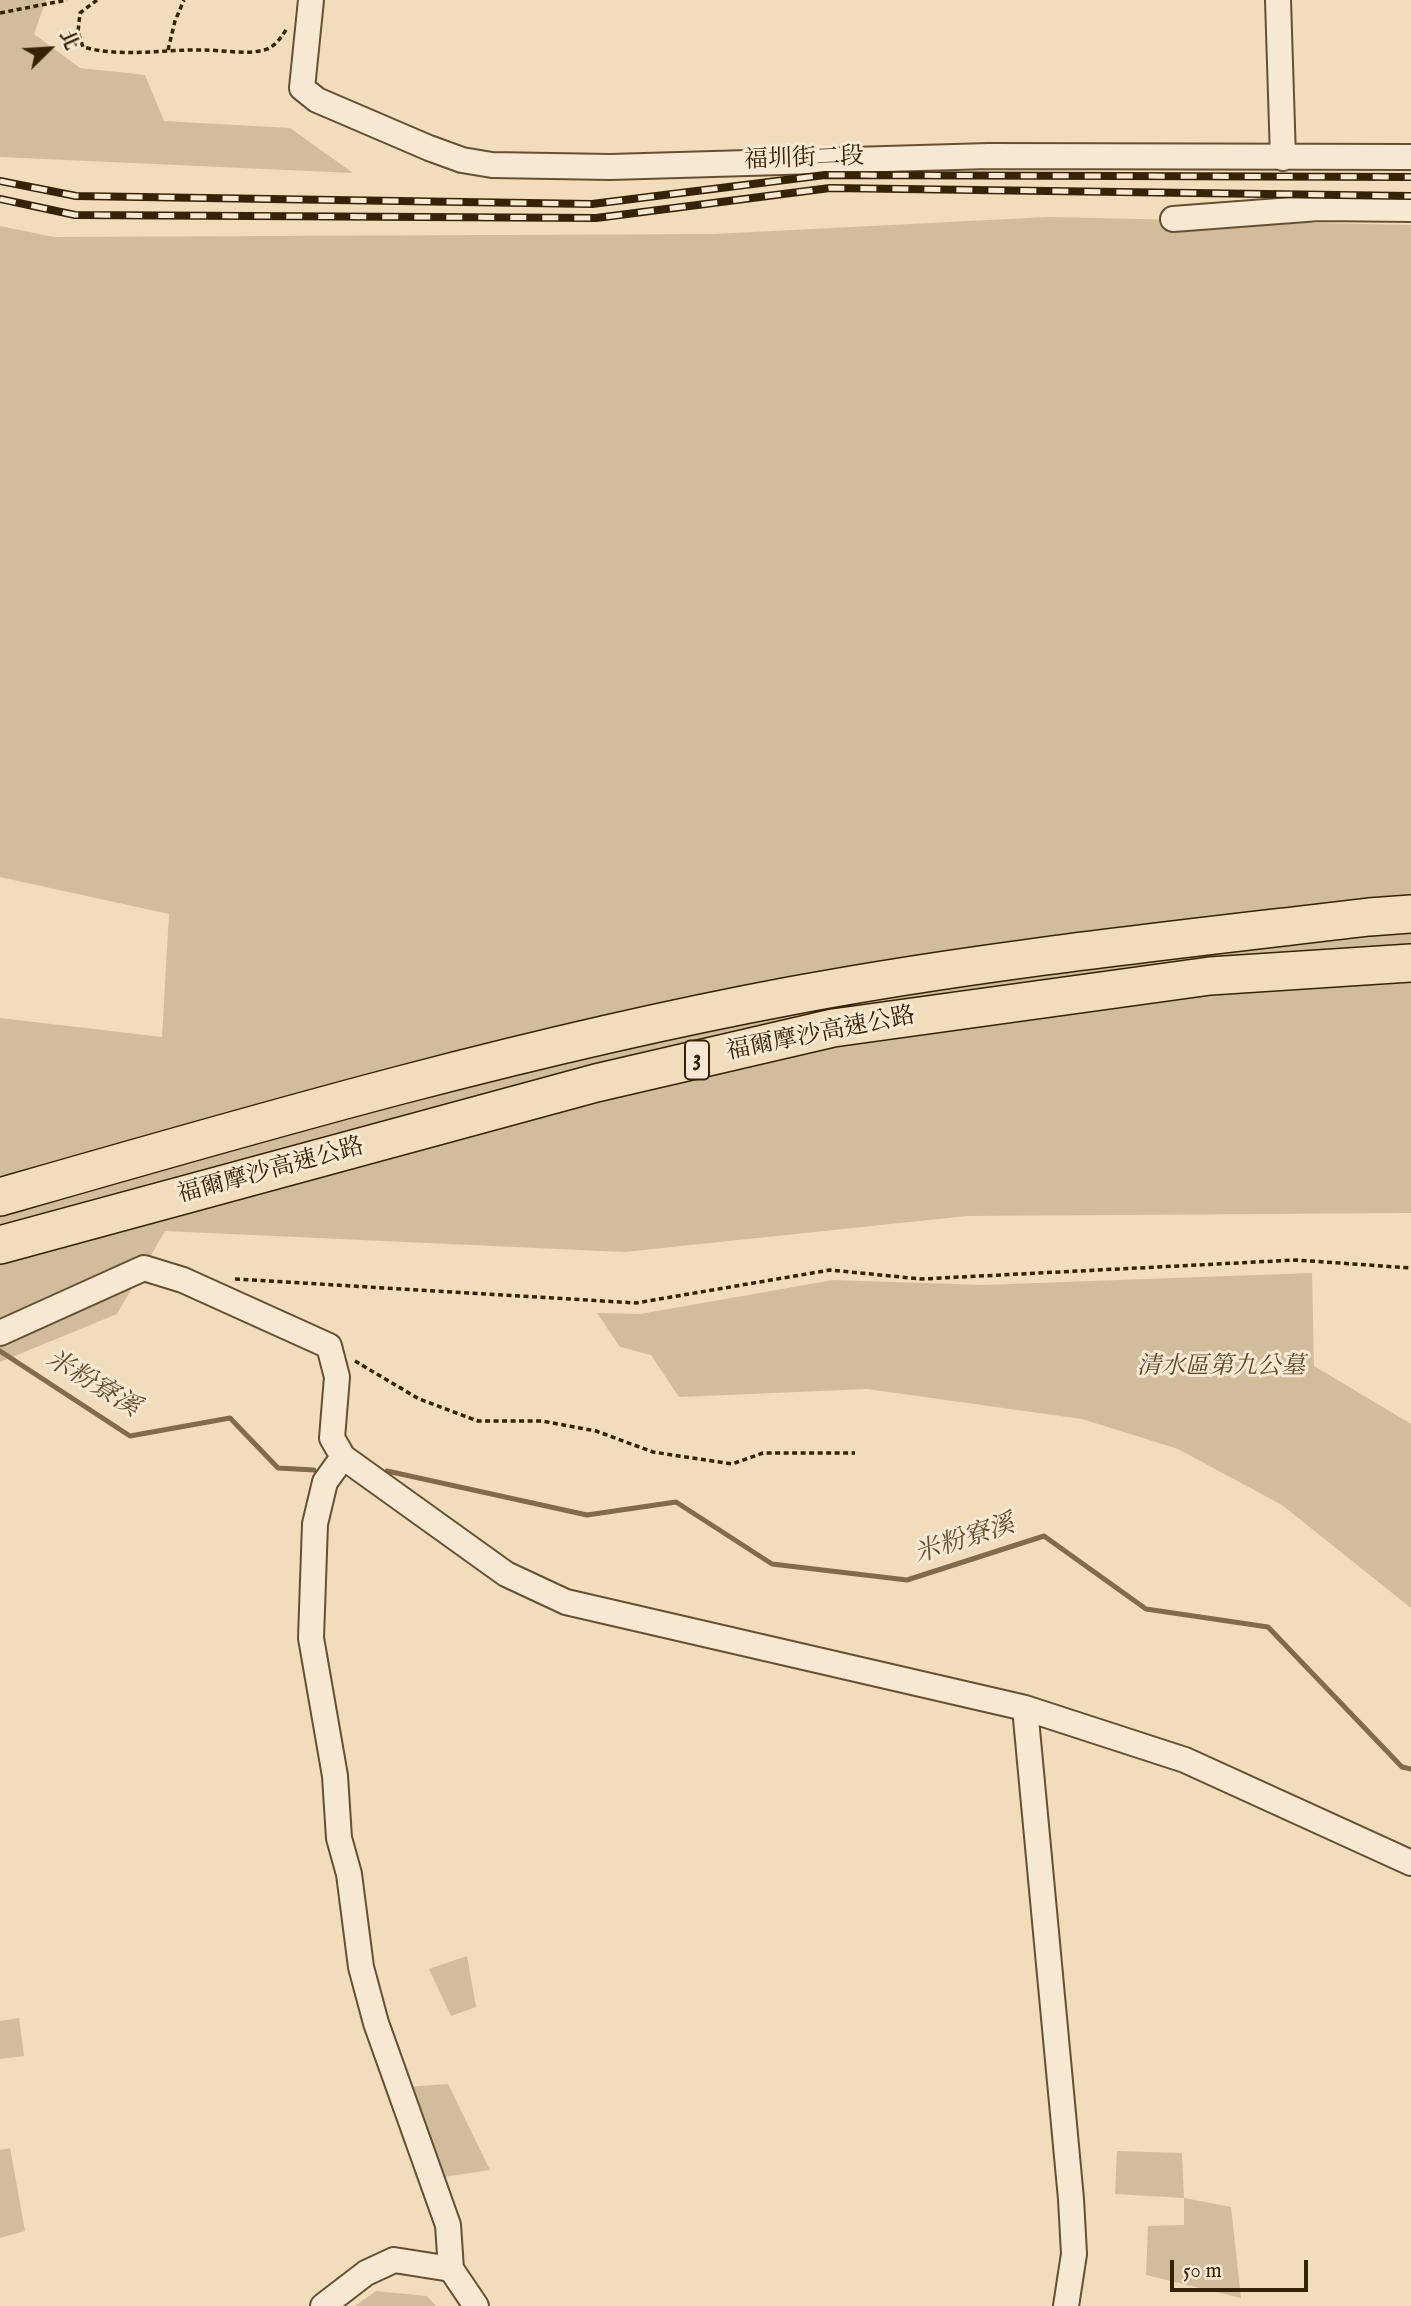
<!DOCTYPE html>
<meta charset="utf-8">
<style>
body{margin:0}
#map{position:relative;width:1411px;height:2306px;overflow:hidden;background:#f1dcbb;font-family:"IM FELL English","Noto Serif TC",serif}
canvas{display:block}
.north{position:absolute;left:14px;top:14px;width:70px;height:70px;-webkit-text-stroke:5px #f6e8d3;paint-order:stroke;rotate:66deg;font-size:19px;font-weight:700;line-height:28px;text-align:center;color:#362204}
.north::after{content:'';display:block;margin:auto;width:24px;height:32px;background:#362204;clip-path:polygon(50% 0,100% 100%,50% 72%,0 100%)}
.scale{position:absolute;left:1170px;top:2260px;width:138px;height:32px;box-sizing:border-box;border:4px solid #362204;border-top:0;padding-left:9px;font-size:21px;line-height:24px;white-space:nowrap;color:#362204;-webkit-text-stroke:5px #f6e8d3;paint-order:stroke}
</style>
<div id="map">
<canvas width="1411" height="2306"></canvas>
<div class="north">北</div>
<div class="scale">50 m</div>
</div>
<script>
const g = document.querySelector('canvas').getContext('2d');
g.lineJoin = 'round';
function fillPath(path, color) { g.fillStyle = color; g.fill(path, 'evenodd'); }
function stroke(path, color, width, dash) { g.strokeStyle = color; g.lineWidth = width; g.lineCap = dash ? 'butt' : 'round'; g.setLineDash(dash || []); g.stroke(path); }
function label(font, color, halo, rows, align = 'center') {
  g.font = font + ' "IM FELL English","Noto Serif TC",serif'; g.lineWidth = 6; g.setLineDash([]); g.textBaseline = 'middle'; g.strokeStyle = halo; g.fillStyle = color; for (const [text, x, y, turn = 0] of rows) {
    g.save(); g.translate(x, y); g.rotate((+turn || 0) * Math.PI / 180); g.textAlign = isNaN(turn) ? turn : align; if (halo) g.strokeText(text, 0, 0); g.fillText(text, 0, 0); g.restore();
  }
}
fillPath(new Path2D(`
 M0 0H46L34 34 80 68 145 75 164 121 290 128 353 173 0 157Z
 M1048 217 1411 225V1213L967 1216 624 1252 165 1231 117 1314 0 1362V1018L162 1037 169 914 0 877V226L54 237 714 234Z
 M1312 1273 1314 1366 1411 1424V1608L1282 1505 1178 1449 1082 1419 867 1389 679 1397 651 1355 620 1347 597 1313 640 1314 833 1280 982 1285Z
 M467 1956 476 2007 451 2016 429 1969Z
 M19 2018 24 2056 0 2059V2021Z
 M448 2084 490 2170 437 2178 406 2087Z
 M10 2148 25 2231 0 2238V2150Z
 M1117 2151 1182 2153 1184 2198 1231 2207 1241 2298 1146 2275 1148 2226 1184 2225V2198L1115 2194Z
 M376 2291 427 2296 436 2306H355Z`), '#d1bc9c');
stroke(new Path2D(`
 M0 1351 130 1436 230 1418 278 1468 314 1470
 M387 1471 587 1515 676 1502 772 1564 907 1580 1044 1536 1146 1609 1268 1627 1402 1767 1411 1769`), '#806c4d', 5);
const minor = new Path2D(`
 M311 0 302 88 317 100 429 148 462 160 492 165 610 167 989 156 1411 157
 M1278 0 1283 158
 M1173 219 1319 208 1411 209
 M0 1333 144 1268 183 1280 329 1346 337 1377 332 1438 343 1457 506 1574 566 1602 1025 1708 1185 1760 1411 1863
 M343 1457 325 1482 315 1524 311 1638 335 1776 339 1838 349 1874 361 1967 376 2023 448 2225 451 2269
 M1025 1708 1071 2199 1074 2254 1066 2306
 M323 2306 366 2273 394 2260 451 2269 476 2306`);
const highway = new Path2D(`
 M0 1197C261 1122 523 1046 790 996 982 960 1176 940 1369 917L1411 914
 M0 1245 596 1083 833 1028 1210 976 1411 963`);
stroke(minor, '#655032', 28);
stroke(highway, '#362204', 40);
stroke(new Path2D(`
 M97 0 80 13 78 32 83 47C123 58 163 49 204 50 222 50 246 55 264 50 274 48 282 37 287 28
 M0 13 67 0
 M168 50 175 21 184 0
 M235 1279 636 1303 830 1270 921 1279 1296 1260 1411 1268
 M355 1361 419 1399 478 1421H542L596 1431 653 1452 732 1464 763 1453H855`), '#362204', 3.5, [5, 3.5]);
stroke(minor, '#f6e8d3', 24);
stroke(highway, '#f1dcbb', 37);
const rail = new Path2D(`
 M0 181 76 196 592 204 825 175 1411 177
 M0 199 75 215 596 218 830 188 1411 196`);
stroke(rail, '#362204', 8);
stroke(rail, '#f6e8d3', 5, [16]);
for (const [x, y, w] of [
 [697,1060,24]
]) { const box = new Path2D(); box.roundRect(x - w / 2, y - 19.5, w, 39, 5); g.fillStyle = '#f6e8d3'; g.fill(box); stroke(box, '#362204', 2); }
label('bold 23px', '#362204', null, [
 ["3",697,1060]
]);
label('24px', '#362204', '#f6e8d3', [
 ["福圳街二段",804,160,-2],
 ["福爾摩沙高速公路",821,1035,-11],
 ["福爾摩沙高速公路",271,1172,-15]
]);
label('italic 24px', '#5d482a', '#f6e8d3', [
 ["清水區第九公墓",1221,1368]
]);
label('italic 26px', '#614d2e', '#f6e8d3', [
 ["米粉寮溪",92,1385,31],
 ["米粉寮溪",965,1541,-18]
]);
</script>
